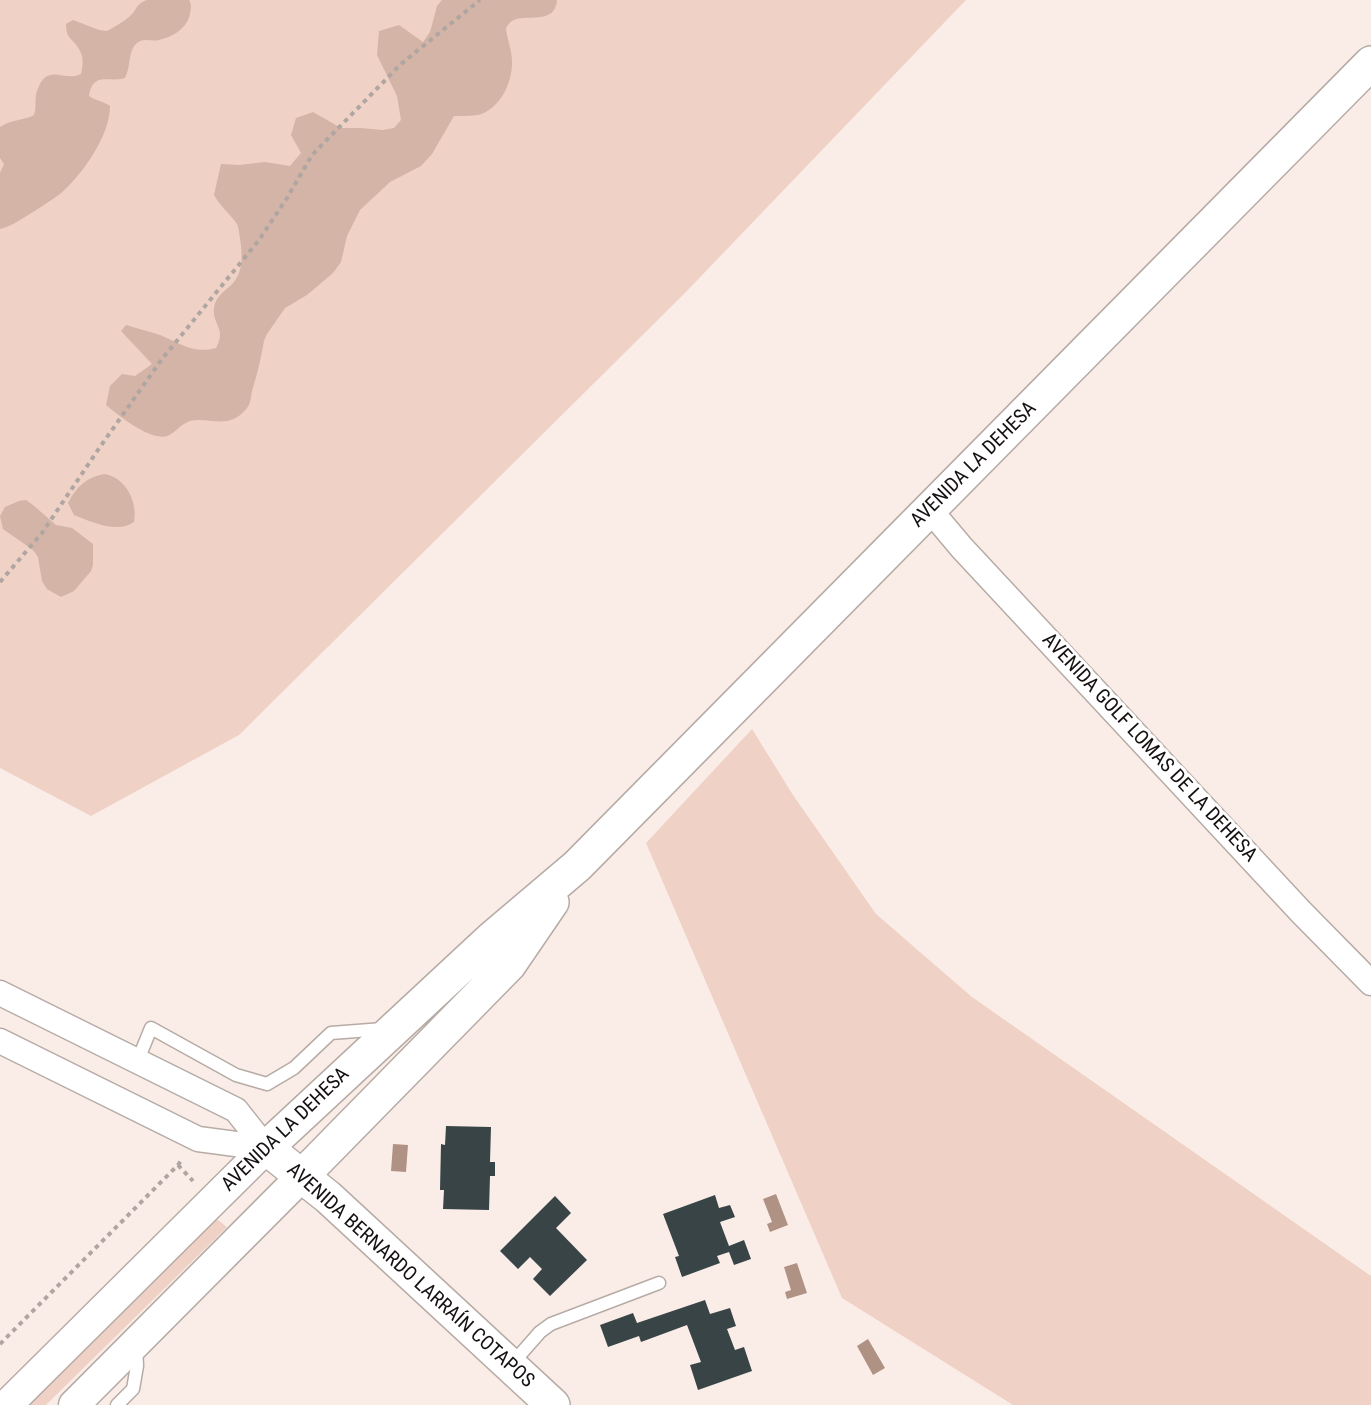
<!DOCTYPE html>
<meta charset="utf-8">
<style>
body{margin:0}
canvas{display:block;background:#faede8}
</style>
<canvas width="1371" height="1405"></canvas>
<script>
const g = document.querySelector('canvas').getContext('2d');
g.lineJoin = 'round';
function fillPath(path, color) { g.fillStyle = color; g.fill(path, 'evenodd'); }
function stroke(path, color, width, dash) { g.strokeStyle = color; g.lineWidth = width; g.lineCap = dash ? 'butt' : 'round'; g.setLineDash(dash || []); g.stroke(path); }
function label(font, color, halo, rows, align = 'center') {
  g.font = font + ' "Roboto Condensed",sans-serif'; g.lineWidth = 6; g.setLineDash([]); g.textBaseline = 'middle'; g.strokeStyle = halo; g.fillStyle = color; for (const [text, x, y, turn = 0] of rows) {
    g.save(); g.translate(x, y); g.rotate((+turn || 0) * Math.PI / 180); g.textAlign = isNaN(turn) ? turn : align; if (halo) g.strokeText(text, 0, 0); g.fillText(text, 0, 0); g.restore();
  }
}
fillPath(new Path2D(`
 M0 0H966L683 295 239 735 91 816 0 768Z
 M752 729 793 795 876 914 972 997 1371 1276V1405H1013L842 1298 646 843Z
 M214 1217 227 1227 46 1405H25Z`), '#efd2c5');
fillPath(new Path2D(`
 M147 0H189C192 5 191 8 190 14 187 28 173 37 159 40 151 42 145 37 137 43 128 50 131 67 125 78 108 83 93 71 89 96 96 101 103 101 110 106 110 136 82 175 60 194 52 200 42 206 33 212 23 218 12 226 0 229V173L4 164 0 158V127C12 119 23 121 34 115 37 106 34 100 37 91 47 61 64 83 81 74 83 66 84 57 79 49 73 38 66 40 66 24L73 20 99 30 107 31C114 27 122 23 129 17 137 11 135 4 147 0Z
 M442 0H557C555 26 525 13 512 21 510 22 507 26 506 28 507 40 512 50 512 61 513 81 500 110 478 115 471 116 462 116 454 116L432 154 421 166 390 182 360 210 347 236 341 262 333 273 307 295 285 308 267 334 264 341C261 358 257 375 252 391 251 396 251 400 249 405 244 413 237 419 227 421 215 423 203 418 190 421 180 424 176 433 167 436 150 441 118 415 106 405L110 386 122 374 135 376 152 364 121 331 126 325C135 328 144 330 154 333 177 340 190 355 216 348 227 328 212 325 214 308 215 296 227 290 234 282 244 269 242 253 240 238 239 233 239 228 237 224 230 214 220 206 214 195L221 164 239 165 265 162 290 166 301 153 291 135 296 118 313 112 341 128H361L383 130 394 128 401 120 397 96 377 55 379 31 399 25 423 42 430 32 437 6Z
 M104 474C125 477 138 501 134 522 117 534 92 522 74 515L68 503C76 487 87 477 104 474Z
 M26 500 33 505 56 525 72 528 93 544V565L91 571 74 591 61 597 47 589 42 581 38 557 33 550 3 529 0 516 5 507 19 501Z`), '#d3b4a7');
fillPath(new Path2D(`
 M393 1144 408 1145 406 1172 391 1171Z
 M776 1194 788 1225 770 1232 767 1224 772 1222 763 1199Z
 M797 1263 807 1293 787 1299 785 1292 791 1290 784 1267Z
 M868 1339 885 1368 873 1375 857 1346Z`), '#b09285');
fillPath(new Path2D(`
 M446 1126 491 1127 490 1162H495V1176H490L489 1210 443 1209 444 1190H440L441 1144 445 1145Z
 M715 1195 719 1208 730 1205 735 1217 720 1222 729 1246 744 1240 751 1259 734 1265 729 1252 717 1256 720 1263 682 1277 675 1257 679 1256 663 1214Z
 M555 1196 571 1213 556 1228 587 1260 550 1296 533 1279 542 1269 530 1257 518 1269 500 1251Z
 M705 1300 710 1314 730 1308 736 1326 727 1329 735 1350 744 1347 752 1371 698 1390 690 1365 701 1362 687 1325 641 1342 639 1336 608 1347 600 1325 633 1313 637 1323Z`), '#384446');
const service = new Path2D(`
 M138 1060 151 1028 236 1075 267 1084 294 1068 331 1033 383 1029
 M511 1365 540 1332 551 1324 659 1283
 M117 1405 133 1389 137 1366 136 1347`);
const minor = new Path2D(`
 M930 510 962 548 1301 912 1371 983
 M0 993 236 1110 266 1148
 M0 1041 198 1139 266 1148`);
const tertiary = new Path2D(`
 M7 1405 266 1148
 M74 1405 301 1177`);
const secondary = new Path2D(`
 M301 1177 509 965 552 902
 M553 1405 328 1197 266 1148 492 938 577 866 1371 63`);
stroke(service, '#b7aba6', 15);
stroke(minor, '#b7aba6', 27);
stroke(tertiary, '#b7aba6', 33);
stroke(secondary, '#b7aba6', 36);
stroke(new Path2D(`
 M0 582 42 533 100 447 162 359 259 240 287 198 312 155 401 64 480 0
 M178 1165 193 1181
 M0 1344 178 1165 183 1158`), '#afa5a1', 4, [4.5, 4.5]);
stroke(service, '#fff', 12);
stroke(minor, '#fff', 24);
stroke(tertiary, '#fff', 30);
stroke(secondary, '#fff', 33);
label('20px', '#151110', '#fff', [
 ["AVENIDA LA DEHESA",974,465,-45],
 ["AVENIDA GOLF LOMAS DE LA DEHESA",1149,748,47],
 ["AVENIDA LA DEHESA",286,1130,-44],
 ["AVENIDA BERNARDO LARRAÍN COTAPOS",410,1276,42]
]);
</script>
